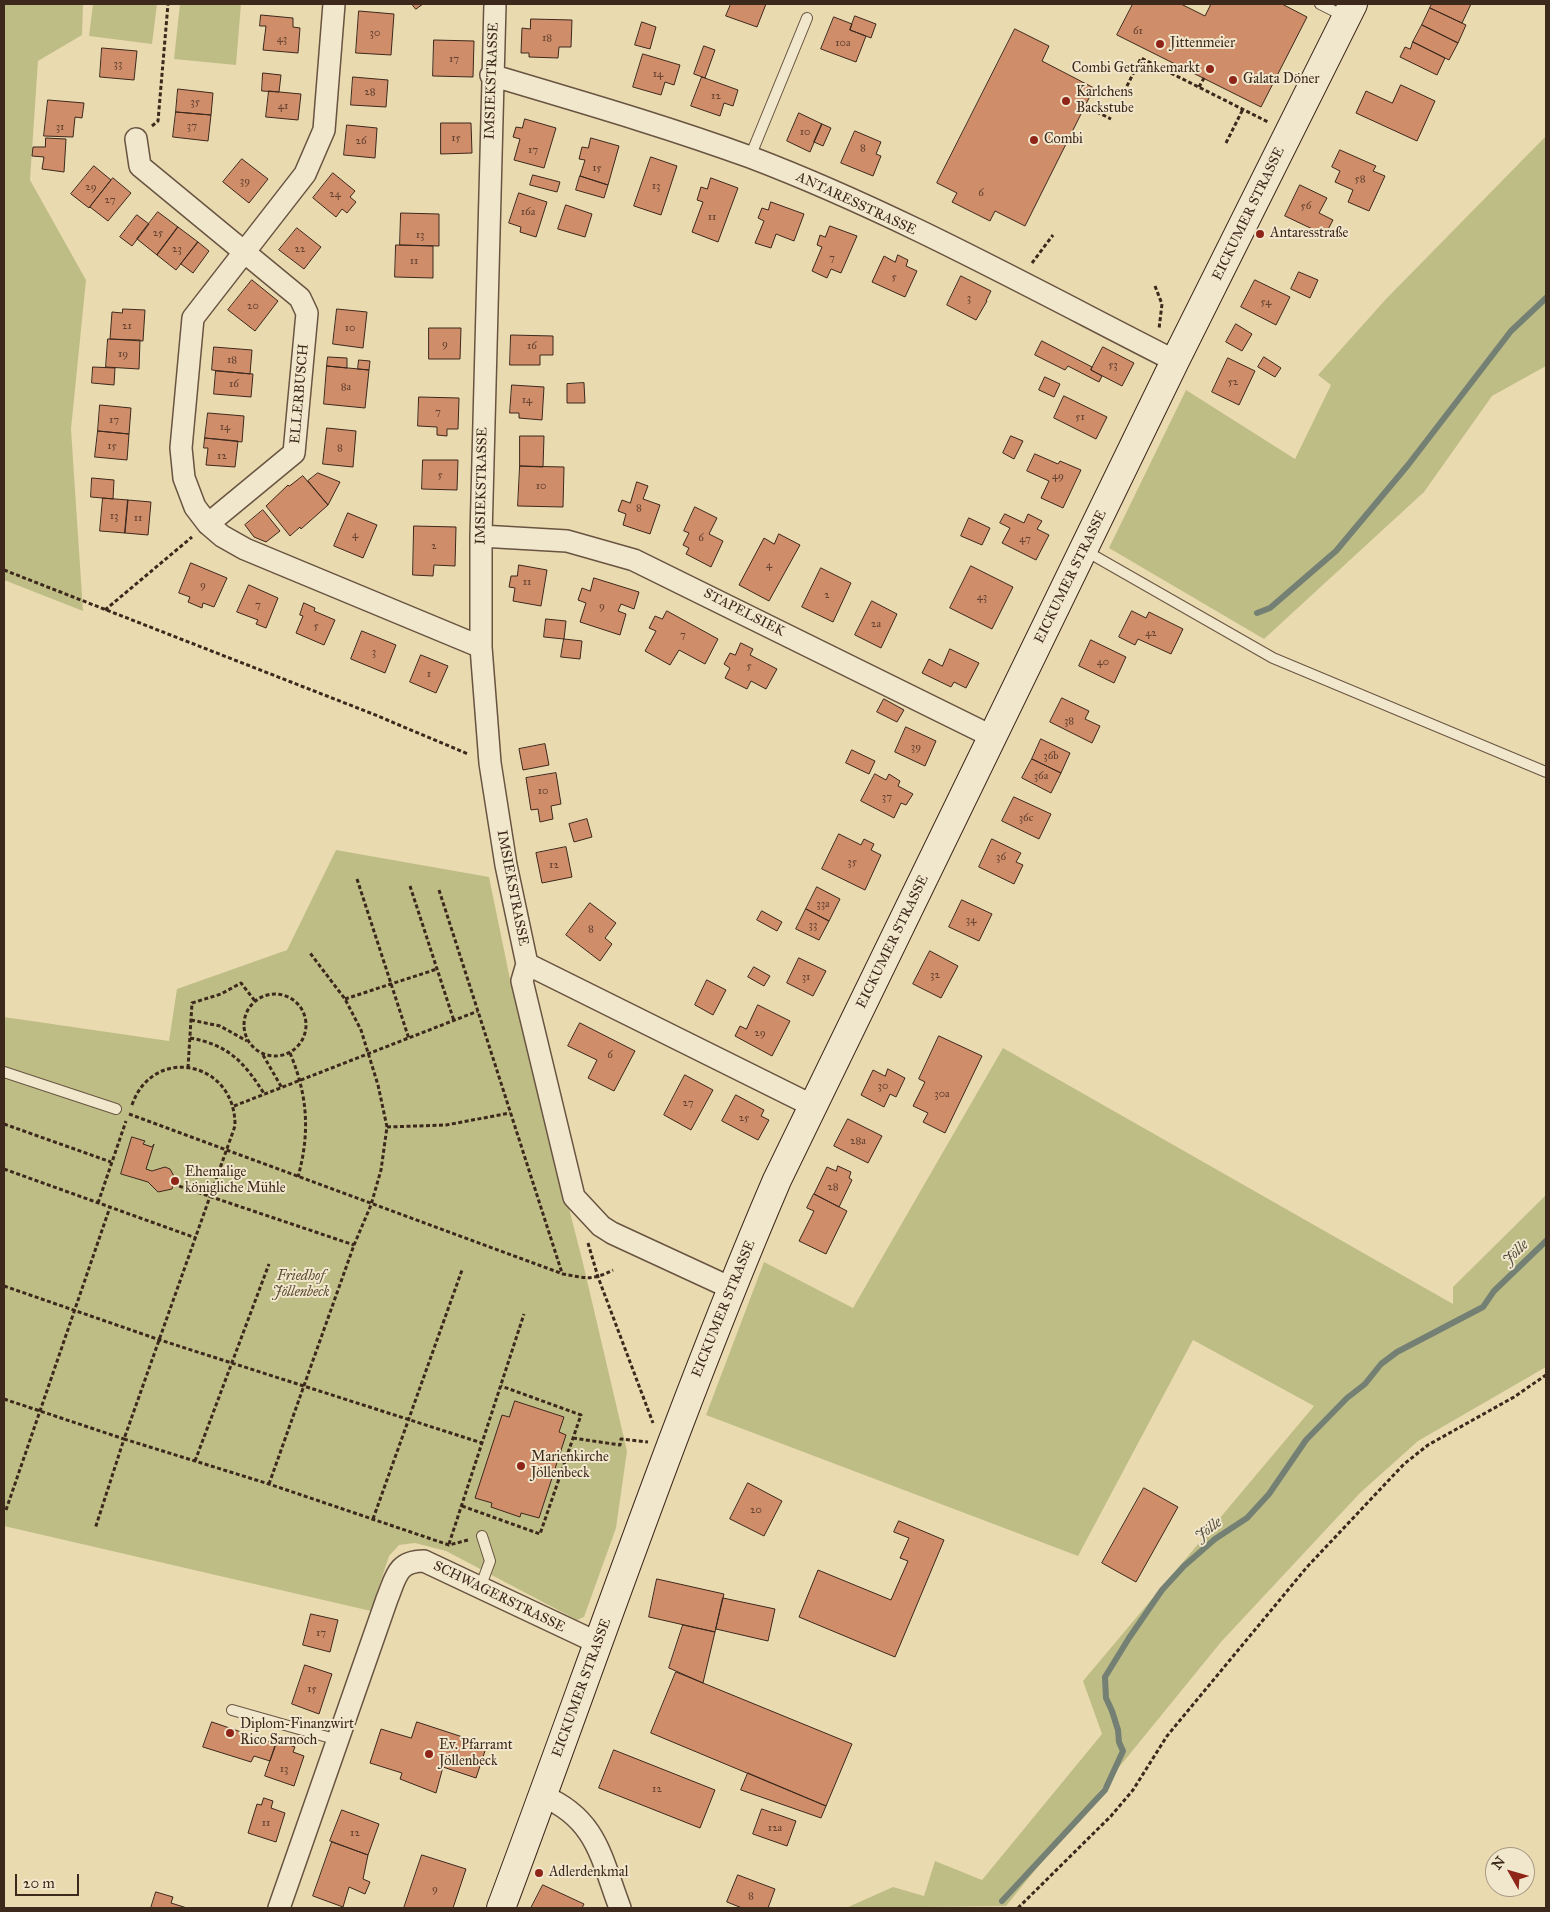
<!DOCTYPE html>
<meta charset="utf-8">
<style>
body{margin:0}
#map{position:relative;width:1550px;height:1912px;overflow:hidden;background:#eadab0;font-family:"IM FELL Great Primer",serif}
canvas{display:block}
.frame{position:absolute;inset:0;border:5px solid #3d281c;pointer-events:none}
.north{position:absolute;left:1485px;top:1847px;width:50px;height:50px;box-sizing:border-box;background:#f1e7cc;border:1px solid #a99b86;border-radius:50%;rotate:308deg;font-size:14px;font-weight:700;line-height:20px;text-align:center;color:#3d281c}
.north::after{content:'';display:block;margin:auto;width:18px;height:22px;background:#8f2418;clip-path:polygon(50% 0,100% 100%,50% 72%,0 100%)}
.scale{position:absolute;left:15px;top:1874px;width:64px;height:22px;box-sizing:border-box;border:2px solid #3d281c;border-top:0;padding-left:6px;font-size:15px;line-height:18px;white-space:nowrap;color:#3d281c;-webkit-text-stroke:4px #f1e7cc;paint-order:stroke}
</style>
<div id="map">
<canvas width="1550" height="1912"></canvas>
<div class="frame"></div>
<div class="north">N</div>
<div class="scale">20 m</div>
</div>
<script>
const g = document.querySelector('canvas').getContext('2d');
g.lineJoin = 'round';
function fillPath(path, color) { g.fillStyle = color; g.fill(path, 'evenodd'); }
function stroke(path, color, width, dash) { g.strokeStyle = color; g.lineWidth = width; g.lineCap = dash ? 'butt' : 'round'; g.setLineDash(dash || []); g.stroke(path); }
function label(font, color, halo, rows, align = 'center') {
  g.font = font + ' "IM FELL Great Primer",serif'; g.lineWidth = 4; g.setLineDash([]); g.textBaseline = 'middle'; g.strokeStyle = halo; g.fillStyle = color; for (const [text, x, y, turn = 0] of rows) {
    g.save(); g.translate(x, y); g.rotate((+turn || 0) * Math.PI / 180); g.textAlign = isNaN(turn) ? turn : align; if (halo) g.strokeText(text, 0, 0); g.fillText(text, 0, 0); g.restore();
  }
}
fillPath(new Path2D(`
 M4 4H83L82 35 38 61 30 180 86 280 71 429 83 611 4 580Z
 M93 4H157L152 44 89 36Z
 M180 4H241L236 65 174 59Z
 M1546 136V366L1492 396 1424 492 1264 639 1109 548 1186 390 1295 459 1331 385 1318 375 1386 299Z
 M336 850 489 877 511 984 582 1259 627 1451 616 1528 584 1617 577 1620 446 1551 415 1543 399 1545 389 1556 371 1611 4 1526V1017L169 1041 177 989 287 950Z
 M1003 1048 1453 1304V1287L1546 1195V1367L1418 1441 1360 1493 1221 1642 1006 1906 846 1908 893 1887 924 1896 935 1861 982 1880 1102 1734 1083 1681 1314 1406 1193 1340 1078 1556 706 1415 764 1262 853 1308Z`), '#bfbd86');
stroke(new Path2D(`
 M1257 613 1270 608 1336 551 1408 465 1511 331 1546 298
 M1002 1901 1105 1790 1123 1751 1119 1742 1118 1730 1112 1711 1106 1698 1105 1677 1129 1638 1162 1590 1184 1566 1215 1539 1247 1518 1269 1494 1306 1440 1347 1398 1365 1384 1381 1364 1397 1352 1483 1307 1494 1291 1546 1241`), '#748074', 6);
const building = new Path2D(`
 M412 4H423L416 9Z
 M731 4H766L757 27 726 16Z
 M1133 4H1181L1205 16 1211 4H1282L1307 17 1261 107 1117 35Z
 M1432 4H1471L1462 23 1430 8Z
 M1430 8 1466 25 1458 43 1422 25Z
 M359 11 394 14 391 55 356 53Z
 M261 15 293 18V27L300 28 298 53 263 50 266 26H260Z
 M855 16 876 24 871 38 850 30Z
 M834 17 852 24 850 30 866 36 856 62 821 49Z
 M531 19 572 20 571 47H559L558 58 529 57V53H521L522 28 530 29Z
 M642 22 656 27 650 49 635 45Z
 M1422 25 1458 43 1449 60 1413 42Z
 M1015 29 1049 46 1042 61 1094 88 1025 226 995 211 990 221 952 202 957 193 937 183Z
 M434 40 474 41 473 77 433 76Z
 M1413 42 1445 58 1437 75 1400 57 1405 47 1410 49Z
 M704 46 715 50 705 78 694 74Z
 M102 48 137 51 134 80 100 77Z
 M643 54 680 65 674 85 665 82 661 95 633 87Z
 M263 73 281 75 279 92 262 91Z
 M353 77 388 80 386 107 351 105Z
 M702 77 738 90 733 106 724 103 720 116 691 106Z
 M1401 85 1435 101 1417 141 1356 113 1366 91 1392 103Z
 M178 89 213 93 211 115 176 112Z
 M269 91 301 94 298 120 266 117Z
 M48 100 84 103 82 118 75 117 73 137 44 136Z
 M176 112 211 115 208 141 173 137Z
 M799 113 822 124 810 152 787 141Z
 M525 119 556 128 544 168 514 160 520 139 513 137 516 127 522 128Z
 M441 123H471L472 153 441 154Z
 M822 124 831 128 823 146 814 142Z
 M347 125 377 128 375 158 344 155Z
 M855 131 881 142 876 154 881 156 873 176 841 163Z
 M46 138 66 139 64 172 42 169 44 157 32 156 33 147H45Z
 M591 138 619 146 608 185 580 176 585 160 579 159 582 147 588 148Z
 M1340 150 1376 166 1373 171 1385 176 1369 211 1348 202 1353 190 1335 182 1340 171 1332 167Z
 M651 157 677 166 661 215 634 206Z
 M242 159 268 179 249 203 223 182Z
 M94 166 111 180 89 208 71 194Z
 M333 173 355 191 350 197 356 202 347 213 342 209 336 217 313 198Z
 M533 175 560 182 557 192 530 185Z
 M580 176 608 185 604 198 576 190Z
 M113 178 131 193 108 221 90 207Z
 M711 178 738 188 718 242 692 232 703 202 697 200 701 187 707 189Z
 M1300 185 1327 198 1319 213 1333 220 1325 235 1285 216Z
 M519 193 547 202 536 237 520 232 521 227 509 223Z
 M771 202 804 214 794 241 776 234 771 248 755 243 764 221 758 218 762 208 768 210Z
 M566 205 592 214 585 237 558 229Z
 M158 212 178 227 157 255 137 239Z
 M401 213 439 214V246L400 245Z
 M137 215 149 224 132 246 120 237Z
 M830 226 857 236 841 273 831 269 827 278 812 271 822 247 817 245 820 235 825 237Z
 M178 227 198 242 176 270 157 255Z
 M297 228 321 247 304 269 279 250Z
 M198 242 209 251 193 273 181 264Z
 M396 245 433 246V278L395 277Z
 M898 255 908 260 906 266 917 271 905 297 872 282 884 256 895 262Z
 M1299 272 1318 280 1310 298 1291 289Z
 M961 276 991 291 986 301H987L976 320 947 305Z
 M252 280 278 301 255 331 228 310Z
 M1255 280 1290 297 1276 325 1241 307Z
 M123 309 145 310 143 341 110 339 112 312 122 313Z
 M337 309 367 312 363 348 333 344Z
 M1236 324 1252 334 1242 351 1226 342Z
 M429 328H461L460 359H429Z
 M511 335 553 336V355H540V365H510Z
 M108 339 140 340 139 369 106 367Z
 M1042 341 1092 367 1091 370 1102 376 1099 382 1068 366 1065 370 1035 355Z
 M214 347 252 350 250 374 212 370Z
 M1103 347 1134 363 1122 386 1091 370Z
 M328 357 347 358V368L327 366Z
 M1264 357 1281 368 1275 377 1258 367Z
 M1228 358 1255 371 1239 405 1212 392Z
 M359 360 370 361 369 370 358 369Z
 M327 366 369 370 365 408 324 404Z
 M93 367 115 368 114 385 92 383Z
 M216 371 253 374 251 397 214 394Z
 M1045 377 1060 384 1054 397 1039 390Z
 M584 383 585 403H567V384Z
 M512 385 544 387 542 420 519 418V413H510Z
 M1064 396 1107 417 1096 439 1054 418Z
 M419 397 459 398 458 429H447V436L437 435V427L418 426Z
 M100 405 131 408 129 434 98 431Z
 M208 413 244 416 242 442 205 438Z
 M327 428 356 431 353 467 323 464Z
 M98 431 129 434 127 460 95 457Z
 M520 436H544L543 467 520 466Z
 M1011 436 1023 441 1014 459 1003 453Z
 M205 438 238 441 235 467 206 465 208 448H204Z
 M1035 454 1058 464 1060 461 1081 470 1063 508 1041 498 1049 481 1027 471Z
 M423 460H458L457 490 422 489Z
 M520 466 564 467 563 507 518 506Z
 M318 473 340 482 328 505 308 481Z
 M303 476 328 505 301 529 300 527 290 536 266 506 288 485 289 486Z
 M92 478 114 480 113 499 91 497Z
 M637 482 648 486 643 499 660 505 650 534 623 525 626 514 618 511 622 500 630 503Z
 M103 498 128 500 125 533 100 531Z
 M128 500 151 502 148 535 125 533Z
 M695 507 717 518 709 534 723 541 711 567 686 554 689 548 683 545 689 533 684 531Z
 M263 510 280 531 266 542 254 537 245 525Z
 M348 513 377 525 363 558 334 546Z
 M1005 514 1024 523 1028 514 1042 521 1037 529 1049 535 1036 560 1002 543 1010 528 1000 523Z
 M969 518 990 528 982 545 961 536Z
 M414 526 456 527 455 566 434 565 433 576 413 575Z
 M779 534 800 545 769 601 739 585 764 538 774 544Z
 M191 563 227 578 214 607 203 603 202 608 188 602 190 597 179 593Z
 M519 565 547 570 541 606 513 601 515 588 509 587 511 576H517Z
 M971 566 1013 587 992 629 950 608Z
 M821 568 851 583 833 622 802 607Z
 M594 578 639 592 634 609 621 604 618 611 626 614 620 635 580 622 586 603 578 600 582 588 590 591Z
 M249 585 278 598 266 628 256 624 258 620 237 612Z
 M872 601 897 614 881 648 855 635Z
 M304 603 315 608 314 611 335 620 324 645 296 633 303 616 300 615Z
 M667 611 718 639 705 664 679 650 670 665 645 651 656 631 649 628 655 616 662 619Z
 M1132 611 1146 618 1149 612 1183 629 1171 654 1138 639 1135 645 1119 637Z
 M546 619 566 621 564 639 544 637Z
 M362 631 396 645 385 673 351 659Z
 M564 639 582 641 580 659 561 657Z
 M1091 640 1126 657 1114 683 1079 666Z
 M741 643 753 649 750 655 777 669 766 689 751 681 747 689 725 678 730 668 724 664 730 653 735 655Z
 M950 649 979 663 966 688 954 682 951 687 922 673 929 659 942 666Z
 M421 655 448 666 436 693 410 682Z
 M1062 698 1089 711 1085 719 1100 726 1092 743 1050 722Z
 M884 699 904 710 897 722 877 712Z
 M906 727 936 741 925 766 895 752Z
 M1041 739 1070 753 1061 773 1032 759Z
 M545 744 549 765 523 770 519 749Z
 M852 750 875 761 869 774 846 763Z
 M1032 759 1061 773 1051 793 1022 778Z
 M556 773 561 804 551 806 553 819 540 822 538 809 531 810 526 778Z
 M875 774 886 780 889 774 900 781 898 786 913 794 906 805 901 803 894 818 861 801Z
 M1014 797 1051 814 1039 839 1002 821Z
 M587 819 592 837 574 842 569 824Z
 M839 834 861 845 864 839 874 844 871 850 881 855 865 890 822 869Z
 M992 839 1021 853 1016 862 1023 865 1014 884 979 867Z
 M566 847 572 877 542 883 536 853Z
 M817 887 840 899 829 921 806 909Z
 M962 900 992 914 979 941 949 927Z
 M590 903 616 923 605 938 612 944 600 961 566 935Z
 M806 909 829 921 819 940 796 929Z
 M762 911 782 922 777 931 757 920Z
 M930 951 958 966 941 998 913 984Z
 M799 958 826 971 813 996 787 983Z
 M754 967 770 976 764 986 748 977Z
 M707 980 726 990 713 1015 695 1005Z
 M758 1005 790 1021 772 1056 735 1036 740 1026 746 1029Z
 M580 1023 635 1051 614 1091 588 1078 597 1060 568 1046Z
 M939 1036 982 1056 945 1133 923 1122 928 1113 913 1106 925 1082 919 1079Z
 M888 1069 905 1078 896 1097 890 1094 884 1107 861 1095 873 1070 885 1076Z
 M685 1075 713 1090 691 1130 664 1115Z
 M736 1095 764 1110 761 1116 769 1120 758 1140 722 1121Z
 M848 1119 882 1136 868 1163 834 1146Z
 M132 1137 145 1141 143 1144 152 1147 154 1144 146 1169 152 1171 165 1167 170 1169 175 1178 172 1189 158 1192 148 1182 121 1174Z
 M838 1166 851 1172 849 1178 852 1180 839 1207 814 1194 827 1167 836 1171Z
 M814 1194 847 1211 826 1254 799 1241 814 1211 807 1208Z
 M515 1401 564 1417 559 1432 566 1435 539 1518 521 1513 520 1517 491 1507 492 1503 475 1498 502 1415 509 1417Z
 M748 1483 782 1501 764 1536 730 1519Z
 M1144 1488 1178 1507 1136 1582 1102 1563Z
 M899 1521 944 1540 895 1657 799 1617 818 1570 891 1600 908 1561 900 1558 909 1538 894 1532Z
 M657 1579 724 1594 715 1632 649 1617Z
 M723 1598 775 1609 768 1641 716 1629Z
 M311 1614 338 1620 330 1652 303 1645Z
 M683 1625 715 1632 703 1683 669 1668Z
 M305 1665 332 1674 319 1714 292 1704Z
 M676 1672 852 1744 826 1806 651 1733Z
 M212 1722 276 1744 270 1761 254 1756 251 1762 203 1747Z
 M417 1722 487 1745 476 1778 443 1767 436 1793 400 1779 402 1773 370 1763 381 1729 411 1738Z
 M277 1741 295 1747 293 1752 304 1756 294 1786 265 1776Z
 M614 1750 715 1790 700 1828 599 1788Z
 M748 1773 826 1806 821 1818 741 1790Z
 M264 1798 273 1801 271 1808 285 1813 276 1842 248 1833 257 1804 261 1805Z
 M762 1809 796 1821 787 1846 753 1834Z
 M342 1810 379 1824 368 1855 330 1841Z
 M332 1842 368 1855 363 1879 370 1882 365 1894 349 1887 343 1907 313 1896Z
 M422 1855 466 1869 453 1908H404Z
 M738 1875 775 1889 768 1908H742L727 1902Z
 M543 1885 584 1904 582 1908H531Z
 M156 1892 173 1897 171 1903 187 1908H151Z`);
fillPath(building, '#cf8d6a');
stroke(building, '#3d281c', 1);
const lane = new Path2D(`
 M1320 4 1346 17
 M750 157 807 18
 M1084 550 1273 658 1546 772
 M4 1072 116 1109
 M480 1588 490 1561 482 1536
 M232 1710 338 1740`);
const street = new Path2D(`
 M334 4 324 130 305 174 193 318 181 448 184 478 195 507 208 524 222 536 245 549 481 647
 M495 4 481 536V647L490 763 506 865 527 964 522 981 574 1197 601 1226 612 1233 731 1288
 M491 75C578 101 665 126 750 157 895 212 1037 291 1175 361
 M136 139 140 166 300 298 307 313 294 453 208 524
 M481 536 567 541 634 560 993 737
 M527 964 813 1106
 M543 1796C597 1819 601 1858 620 1908
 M279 1908 387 1599C396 1577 397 1561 424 1561L598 1643`);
const secondary = new Path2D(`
 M501 1908C592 1665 675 1418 777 1180L1175 361 1353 4`);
stroke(lane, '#685441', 12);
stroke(street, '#685441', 24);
stroke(secondary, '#3d281c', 30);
stroke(new Path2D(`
 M1199 87 1204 78
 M1124 92 1141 58 1268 122
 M1085 106 1111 119
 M152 126 158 121 168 4
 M1226 143 1243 109
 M1032 263 1053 235
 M1155 286 1162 304 1159 329
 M4 570 373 714 468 754
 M105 610 192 537
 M357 879 409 1039
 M410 886 454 1021
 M439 890 562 1273
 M244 1025a31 31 0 1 1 62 0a31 31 0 1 1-62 0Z
 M345 999 437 969
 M191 1020 220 1026 247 1041
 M190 1038C229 1045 244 1062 265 1095
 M290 1053C308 1096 310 1133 298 1177
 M263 1055 282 1088
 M188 1068 192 1003 221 994 241 983 255 1001
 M132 1105C153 1044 236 1061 235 1126L124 1439 269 1484 449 1545 468 1540
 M234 1106 478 1011
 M129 1114 563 1274C585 1278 592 1281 613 1270
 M4 1124 111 1162
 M387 1127 446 1125 510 1113
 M4 1169 196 1238
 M173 1184 354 1245
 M98 1203 126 1121
 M588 1243 598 1277 653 1423
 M4 1286 160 1340 482 1443
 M4 1399 124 1439 95 1529
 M573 1438 620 1445 621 1439 648 1442
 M195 1461 269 1264
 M269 1484 354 1245 371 1205 381 1170 387 1127 378 1085 361 1030 345 999 310 953
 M462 1506 540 1534 581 1415 501 1386
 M6 1510 110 1207
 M373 1519 462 1270
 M449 1544 524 1314
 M1018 1908 1111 1816 1133 1790 1167 1736 1307 1567 1404 1464 1428 1445 1514 1397 1546 1375`), '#3d281c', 3, [4, 2.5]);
stroke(lane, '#f1e7cc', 10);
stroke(street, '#f1e7cc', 21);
stroke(secondary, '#f1e7cc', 28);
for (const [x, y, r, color] of [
 [1160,44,5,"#8f2418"],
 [1210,69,5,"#8f2418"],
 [1233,80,5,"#8f2418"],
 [1066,101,5,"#8f2418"],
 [1034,140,5,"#8f2418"],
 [1260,234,5,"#8f2418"],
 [175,1181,5,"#8f2418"],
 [521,1466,5,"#8f2418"],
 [230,1733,5,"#8f2418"],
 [429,1754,5,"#8f2418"],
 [539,1873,5,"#8f2418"]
]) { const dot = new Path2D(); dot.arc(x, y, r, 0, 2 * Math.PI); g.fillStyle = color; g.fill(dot); stroke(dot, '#f1e7cc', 2); }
label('11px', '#624130', null, [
 ["61",1138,31],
 ["30",375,33],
 ["18",547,38],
 ["43",282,39],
 ["10a",843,43],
 ["17",454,59],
 ["33",118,64],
 ["14",658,74],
 ["28",370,92],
 ["12",716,96],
 ["35",195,102],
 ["41",283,106],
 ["37",192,126],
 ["31",60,127],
 ["10",805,132],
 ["15",456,138],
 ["26",361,141],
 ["8",863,148],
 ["17",533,150],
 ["15",597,168],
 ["58",1360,179],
 ["39",245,181],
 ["13",656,186],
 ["29",91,187],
 ["6",981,193],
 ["24",335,194],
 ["27",110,200],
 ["56",1306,206],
 ["16a",528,212],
 ["11",712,217],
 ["25",158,233],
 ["13",420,235],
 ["23",177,249],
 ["22",300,249],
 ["7",832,258],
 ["11",414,261],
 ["5",894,277],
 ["3",969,298],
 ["54",1266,302],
 ["20",253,306],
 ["21",127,326],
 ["10",350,328],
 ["9",445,344],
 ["16",532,346],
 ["19",123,354],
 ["18",232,360],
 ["53",1113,365],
 ["52",1233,382],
 ["16",234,384],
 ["8a",346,387],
 ["14",527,400],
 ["7",438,412],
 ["51",1080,417],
 ["17",114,420],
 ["14",225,427],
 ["15",112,446],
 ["8",340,448],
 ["12",222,456],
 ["5",440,475],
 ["49",1058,476],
 ["10",541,486],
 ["8",639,508],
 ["13",114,516],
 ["11",138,518],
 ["4",355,535],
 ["6",701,538],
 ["47",1025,539],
 ["2",434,546],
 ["4",769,565],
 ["11",527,582],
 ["9",203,585],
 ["2",827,595],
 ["43",982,597],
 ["7",258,605],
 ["9",602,606],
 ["2a",876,624],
 ["5",316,626],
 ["42",1151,633],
 ["7",683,635],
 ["3",374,652],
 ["40",1103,662],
 ["5",749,666],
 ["1",429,674],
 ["38",1069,721],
 ["39",916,747],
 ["36b",1051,756],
 ["36a",1041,776],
 ["10",543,791],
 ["37",887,797],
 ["36c",1026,818],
 ["36",1001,857],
 ["35",852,862],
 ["12",554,865],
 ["33a",823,904],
 ["34",971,920],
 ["33",813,925],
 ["8",591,929],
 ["32",935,975],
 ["31",806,977],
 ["29",760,1033],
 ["6",610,1055],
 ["30",883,1086],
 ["30a",942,1094],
 ["27",688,1103],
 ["25",744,1118],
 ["28a",858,1141],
 ["28",833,1187],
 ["20",756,1510],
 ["17",321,1633],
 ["15",312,1689],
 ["13",284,1769],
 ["12",657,1789],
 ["11",266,1823],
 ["12a",775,1828],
 ["12",355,1833],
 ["9",435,1889],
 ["8",751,1896]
]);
label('14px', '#3d281c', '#f1e7cc', [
 ["Jittenmeier",1170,44],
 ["Combi Getränkemarkt",1200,69,"right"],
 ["Galata Döner",1243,80],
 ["Karlchens",1076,93],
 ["Backstube",1076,109],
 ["Combi",1044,140],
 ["Antaresstraße",1270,234],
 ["Ehemalige",185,1173],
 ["königliche Mühle",185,1189],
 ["Marienkirche",531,1458],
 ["Jöllenbeck",531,1474],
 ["Diplom-Finanzwirt",240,1725],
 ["Rico Sarnoch",240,1741],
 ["Ev. Pfarramt",439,1746],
 ["Jöllenbeck",439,1762],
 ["Adlerdenkmal",549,1873]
], 'left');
label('14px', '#3d281c', '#f1e7cc', [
 ["IMSIEKSTRASSE",492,81,-88],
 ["ANTARESSTRASSE",856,204,25],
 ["EICKUMER STRASSE",1249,214,-64],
 ["ELLERBUSCH",300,394,-85],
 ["IMSIEKSTRASSE",482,486,-89],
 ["EICKUMER STRASSE",1071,577,-64],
 ["STAPELSIEK",744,613,27],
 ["IMSIEKSTRASSE",512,888,79],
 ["EICKUMER STRASSE",893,942,-64],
 ["EICKUMER STRASSE",724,1309,-68],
 ["SCHWAGERSTRASSE",499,1597,26],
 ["EICKUMER STRASSE",582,1688,-70]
]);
label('italic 14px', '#5e4d36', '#f1e7cc', [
 ["Friedhof",301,1277],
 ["Jöllenbeck",301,1293]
]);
label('italic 15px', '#544c40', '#f1e7cc', [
 ["Jölle",1516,1253,-44],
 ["Jölle",1209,1530,-38]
]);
</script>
